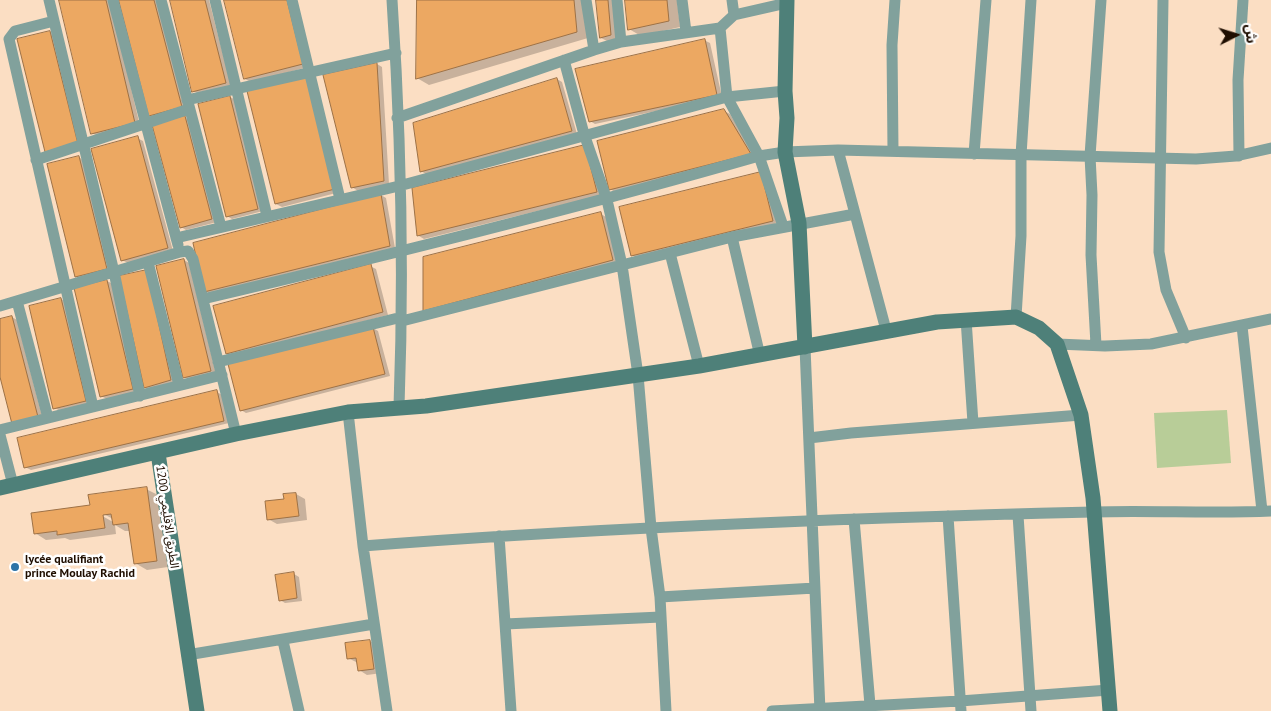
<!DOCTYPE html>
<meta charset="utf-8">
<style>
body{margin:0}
#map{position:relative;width:1271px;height:711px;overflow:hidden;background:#fbdec3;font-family:"PT Sans","Noto Sans Arabic",sans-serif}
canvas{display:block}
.north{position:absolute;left:1211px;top:10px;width:50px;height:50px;-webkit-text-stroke:4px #fff;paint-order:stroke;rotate:85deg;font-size:14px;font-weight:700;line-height:20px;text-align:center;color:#1f0e00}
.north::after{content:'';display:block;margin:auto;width:18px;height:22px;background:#1f0e00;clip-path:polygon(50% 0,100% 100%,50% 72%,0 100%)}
</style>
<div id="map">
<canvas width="1271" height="711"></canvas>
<div class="north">ش</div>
</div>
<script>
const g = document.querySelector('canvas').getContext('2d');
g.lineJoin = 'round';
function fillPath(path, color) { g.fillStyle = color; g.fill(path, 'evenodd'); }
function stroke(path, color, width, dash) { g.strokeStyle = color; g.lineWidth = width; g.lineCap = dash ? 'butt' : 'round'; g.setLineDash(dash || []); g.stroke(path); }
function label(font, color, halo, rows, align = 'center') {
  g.font = font + ' "PT Sans","Noto Sans Arabic",sans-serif'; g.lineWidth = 5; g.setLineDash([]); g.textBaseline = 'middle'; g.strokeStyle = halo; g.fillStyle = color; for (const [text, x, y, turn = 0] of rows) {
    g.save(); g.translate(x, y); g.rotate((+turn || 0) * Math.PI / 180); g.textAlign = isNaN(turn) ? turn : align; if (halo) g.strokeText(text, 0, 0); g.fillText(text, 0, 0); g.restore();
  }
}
fillPath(new Path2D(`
 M1227 410 1231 463 1157 468 1154 413Z`), '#b8cd98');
fillPath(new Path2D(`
 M60 0H110L140 126 98 136 92 133Z
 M121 0H159L187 110 156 118 151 115Z
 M171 0H209L231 86 199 94 193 91Z
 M225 0 308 67 251 82 245 79Z
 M418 0H585L588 38 429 85 417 78Z
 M597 0H615L619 39 609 42 601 38Z
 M626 0H677L680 27 641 36 629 29Z
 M50 32 55 36 83 146 52 154Z
 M704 40 710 43 722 97 595 124 590 121Z
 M377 64 382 67 389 184 358 191 352 187 324 76Z
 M557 79 562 82 577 134 426 174 421 171Z
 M248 92 340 192 282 207 276 204Z
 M230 97 236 100 263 211 232 219 227 216Z
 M724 111 730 114 756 157 615 192 610 189Z
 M185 117 190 121 217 222 186 230 181 227Z
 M137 138 143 141 173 251 128 263 122 260Z
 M585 146 602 195 424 239 419 236 413 189Z
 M79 157 84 161 112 272 81 279 76 276Z
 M761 173 778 223 637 258 632 255Z
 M381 195 386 198 395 248 210 294 205 291Z
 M601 214 606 217 618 263 430 313Z
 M184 260 189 263 216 374 190 380 185 377Z
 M370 266 376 269 388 315 232 356 227 353Z
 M146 271 176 383 151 390 145 387Z
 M107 281 113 284 138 392 107 399 101 396Z
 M61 299 67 302 91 404 60 411 55 408Z
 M12 317 17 320 43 420 18 426 0 372V320Z
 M373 328 378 331 390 376 246 413 241 410Z
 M217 392 222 395 229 423 31 470 25 467Z
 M146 489 158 495 168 567 147 570 135 563 131 531H125L115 525 116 534 70 540 65 538 46 540 35 533 91 506ZM98 511 113 519V522L97 513Z
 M296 494 305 499 307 520 277 524 268 519 285 500Z
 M294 574 299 577 302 601 285 603 280 600Z
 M370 641 379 646 382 673 367 675 359 670 358 663 348 658Z`), '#0003');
const building = new Path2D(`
 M59 0H106L135 123 91 134Z
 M119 0H154L182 107 149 116Z
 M170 0H205L226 83 192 92Z
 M224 0H287L303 64 244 79Z
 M417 0H574L577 32 416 79Z
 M596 0H608L611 35 600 38Z
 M625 0H667L669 21 628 30Z
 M50 31 78 144 45 152 17 39Z
 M705 39 717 95 589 122 575 69Z
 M377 63 384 181 351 188 323 75Z
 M307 76 335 189 275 204 247 91Z
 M557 78 572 131 420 172 413 123Z
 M230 96 258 209 226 217 198 104Z
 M724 109 751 154 609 190 597 141Z
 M185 116 212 219 180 228 152 125Z
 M138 136 168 248 121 261 91 149Z
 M585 145 597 192 417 236 412 188Z
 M79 156 107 269 75 277 47 164Z
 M761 172 773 221 631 256 619 207Z
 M381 194 390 246 204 292 193 243Z
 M601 212 613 260 423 311V257Z
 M184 259 211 371 183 378 156 266Z
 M371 264 383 312 226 354 213 306Z
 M147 270 171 380 144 388 119 276Z
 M107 280 133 389 100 397 74 288Z
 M61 298 86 401 53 409 29 306Z
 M12 316 38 417 12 424 0 377V319Z
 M373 327 385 374 240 411 228 364Z
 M217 390 224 421 24 468 17 438Z
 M147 487 157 561 134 564 128 523 113 525 111 514 103 515 105 528 57 535V531L34 534 31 513 90 505 88 495Z
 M296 493 299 516 267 520 265 501 284 499 283 494Z
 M294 572 297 598 279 601 275 575Z
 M370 640 374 669 358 671 356 658 347 659 345 643Z`);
fillPath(building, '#eca862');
stroke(building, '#9d7146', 1);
stroke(new Path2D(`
 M49 0 114 272 140 396
 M113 0 178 245
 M161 0 221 227
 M215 0 267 216
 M292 0 340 199
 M392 0C401 135 404 272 399 407
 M586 0 594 50
 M617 0 621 42
 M682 0 686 32
 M732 0 734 15
 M1163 0 1159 252 1166 290 1186 338
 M54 21 15 31 9 39 93 407
 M720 28 727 97 759 156 783 226
 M564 60 584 134 607 200 622 265 638 375 651 528 660 597 666 711
 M187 100 396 53
 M397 118 594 50 621 42 720 28 734 15 787 3
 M838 150 886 330
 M893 151 892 45 895 0
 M974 154 986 0
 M1239 156 1238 80 1243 0
 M36 160 189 109
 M732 237 760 356
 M176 238 399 186 727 97 785 91
 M670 253 699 366
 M148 262 179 385
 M203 299C389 255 575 209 759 156L785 152 838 150 1196 159 1236 156 1271 148
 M17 301 48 418
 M0 306 180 252 188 251 193 259 236 434
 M1016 317 1021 236V155L1031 0
 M966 319 973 423
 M402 321 732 237 855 214
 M1242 326 1262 511
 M1057 344 1105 346 1151 344 1271 319
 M1096 345 1091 255 1092 195 1090 156 1101 0
 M805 347 820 711
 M218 362 402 317
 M348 412 363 546 387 711
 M0 430 222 375
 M0 435 13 485
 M809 438 851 433 1081 415
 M1018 515 1031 711
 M948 516 961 711
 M854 519 870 705
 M499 536 511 711
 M363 546C606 527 849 518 1093 512 1152 510 1212 514 1271 511
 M660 597 815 588
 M505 624 661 617
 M283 641 299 711
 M187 655 374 624
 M772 711 960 701 1109 690`), '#81a19c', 11);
stroke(new Path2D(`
 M787 0 785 91 787 118 785 152 799 223 805 347
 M158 453 197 711
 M0 488 236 434 348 412 426 406 699 366 937 322 1016 317 1039 328 1057 344 1081 415 1093 498 1110 711`), '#4e8079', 15);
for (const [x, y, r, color] of [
 [15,567,5,"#2d73a7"]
]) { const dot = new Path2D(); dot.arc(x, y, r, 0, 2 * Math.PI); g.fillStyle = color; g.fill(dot); stroke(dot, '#fff', 2); }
label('12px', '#1f0e00', '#fff', [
 ["الطريق الإقليمي 1200",167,517,82]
]);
label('bold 12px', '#1f0e00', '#fff', [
 ["lycée qualifiant",25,560],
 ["prince Moulay Rachid",25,574]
], 'left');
</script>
